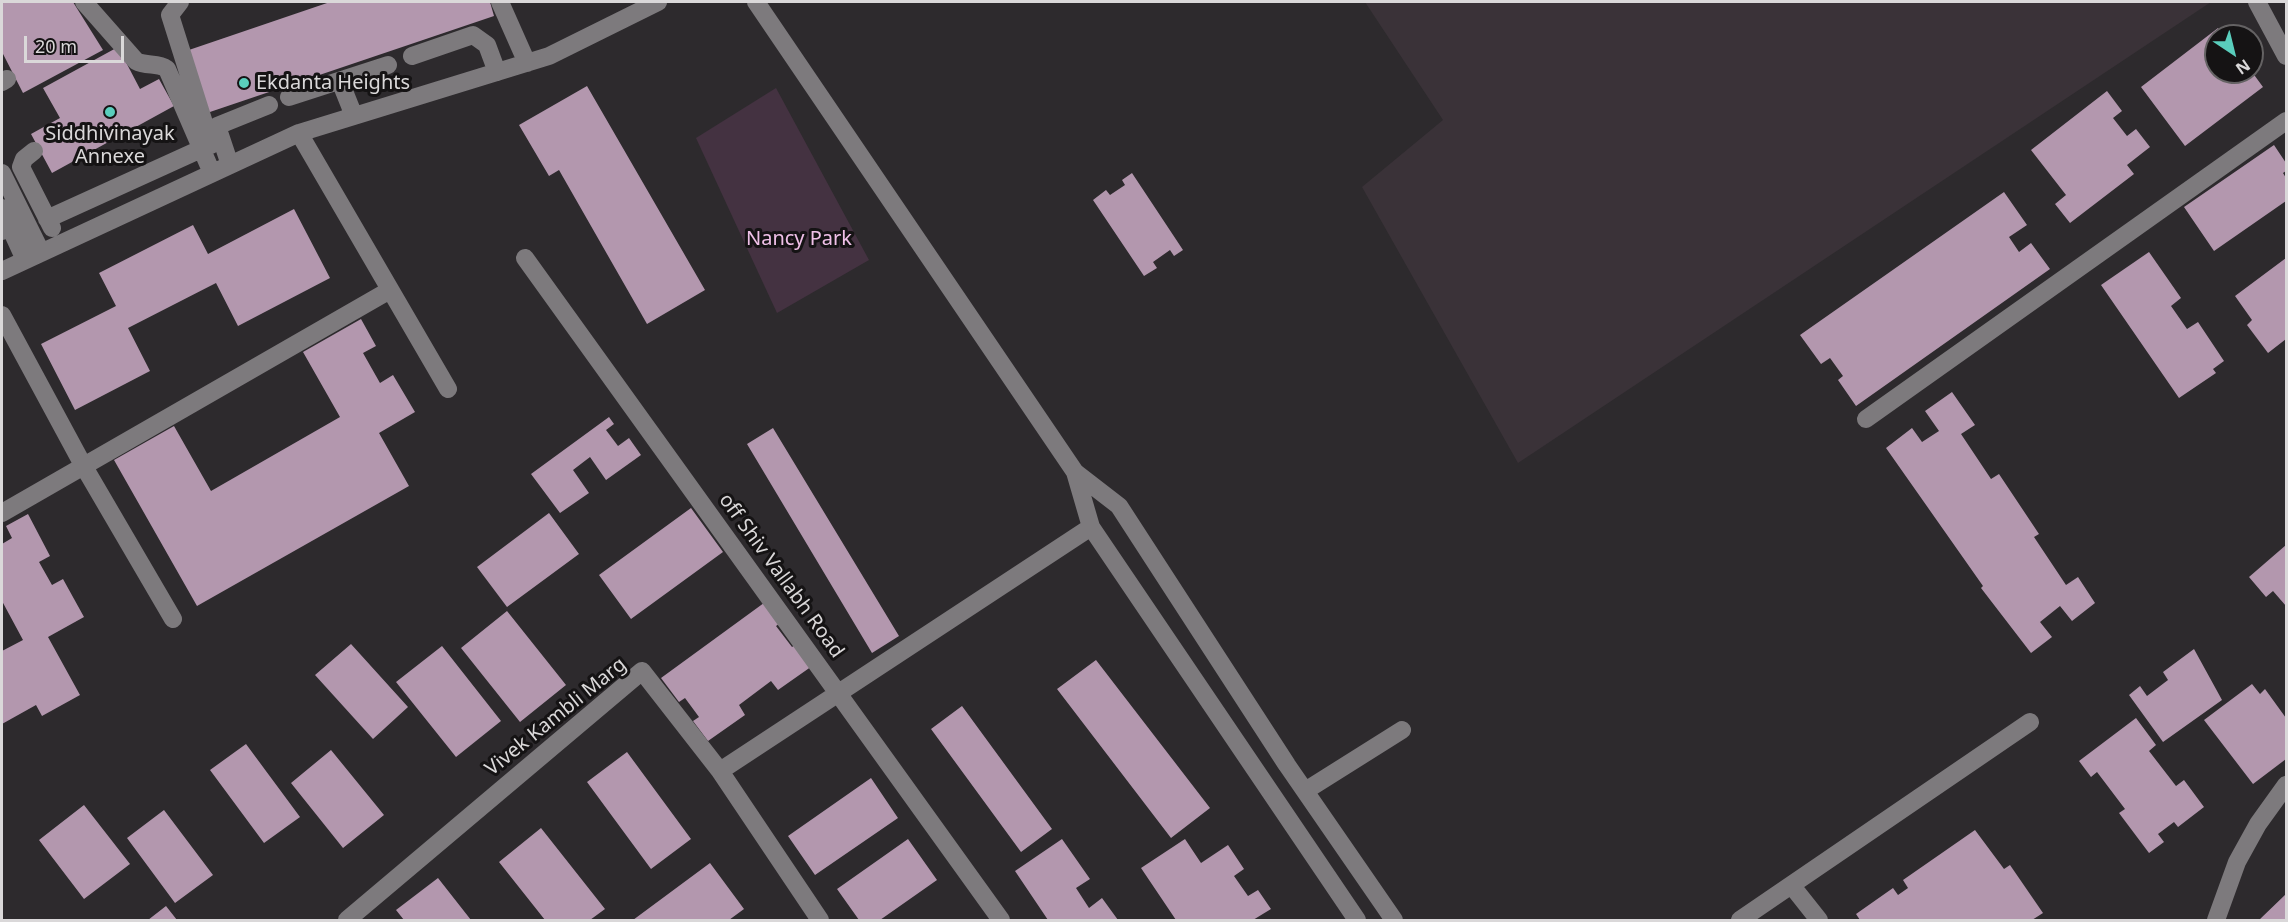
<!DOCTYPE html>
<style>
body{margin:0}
#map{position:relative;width:2288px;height:922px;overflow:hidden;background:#2d2a2d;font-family:"Noto Sans",sans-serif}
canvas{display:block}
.frame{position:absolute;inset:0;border:3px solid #dad8d9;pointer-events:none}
.north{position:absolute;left:2204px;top:24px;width:60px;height:60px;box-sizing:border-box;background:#151314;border:2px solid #646263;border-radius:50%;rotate:145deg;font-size:16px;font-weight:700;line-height:24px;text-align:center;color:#dad8d9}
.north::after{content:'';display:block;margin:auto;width:21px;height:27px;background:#5acebd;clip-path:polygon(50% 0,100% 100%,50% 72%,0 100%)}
.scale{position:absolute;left:24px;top:36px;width:100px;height:27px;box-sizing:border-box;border:3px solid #dad8d9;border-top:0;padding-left:8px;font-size:18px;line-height:21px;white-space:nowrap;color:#dad8d9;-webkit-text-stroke:4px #151314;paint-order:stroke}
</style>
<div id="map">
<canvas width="2288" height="922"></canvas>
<div class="frame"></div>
<div class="north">N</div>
<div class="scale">20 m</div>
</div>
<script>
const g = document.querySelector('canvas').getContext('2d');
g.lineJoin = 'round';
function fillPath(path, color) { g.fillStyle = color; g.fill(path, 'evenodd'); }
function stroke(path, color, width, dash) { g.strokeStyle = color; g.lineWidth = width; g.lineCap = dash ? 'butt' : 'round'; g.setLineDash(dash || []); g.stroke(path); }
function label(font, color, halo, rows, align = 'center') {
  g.font = font + ' "Noto Sans",sans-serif'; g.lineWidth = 6; g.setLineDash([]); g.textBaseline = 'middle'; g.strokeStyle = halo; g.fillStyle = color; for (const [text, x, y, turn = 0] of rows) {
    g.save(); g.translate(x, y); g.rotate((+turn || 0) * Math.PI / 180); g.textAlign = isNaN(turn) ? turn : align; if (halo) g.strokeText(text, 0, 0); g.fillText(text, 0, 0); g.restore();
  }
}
fillPath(new Path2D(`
 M1365 2H2211L1518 463 1362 187 1443 120Z`), '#3a3238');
fillPath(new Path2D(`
 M776 88 869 260 777 313 696 138Z`), '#443241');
fillPath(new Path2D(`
 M2 2H73L103 50 23 93 2 52Z
 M330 2H490L494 16 204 114 183 52Z
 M2218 28 2224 36H2216V72H2252L2263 87 2185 146 2141 87Z
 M118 47 140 89 159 79 174 106 52 173 31 134 60 118 43 88Z
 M587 86 705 290 647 324 559 170 549 176 519 125Z
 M2107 91 2122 111 2113 118 2127 136 2136 129 2150 147 2127 165 2134 174 2070 223 2055 204 2066 195 2031 150Z
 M2274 145 2286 163V171L2283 173 2286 178V201L2214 251 2184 207Z
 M1132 173 1183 250 1174 256 1170 250 1153 262 1157 268 1144 276 1093 200 1106 190 1110 195 1125 185 1122 180Z
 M2004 192 2027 225 2009 237 2019 252 2031 243 2050 269 1856 406 1838 380 1843 376 1830 358 1821 364 1800 335Z
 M294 209 330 278 238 326 216 283 128 328 150 371 75 410 41 344 116 306 99 273 193 225 208 254Z
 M2149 252 2181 298 2171 306 2187 329 2198 322 2224 361 2213 369 2216 373 2179 398 2101 285Z
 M2286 258V339L2268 353 2247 325 2252 320 2235 296Z
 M361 319 376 346 363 353 380 383 393 375 415 412 379 433 409 486 197 606 114 460 174 426 211 491 340 417 303 352Z
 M1952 392 1975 425 1961 434 1991 479 1999 474 2039 534 2034 537 2066 585 2078 577 2095 603 2072 621 2060 606 2040 622 2052 637 2031 653 1981 588 1983 586 1886 448 1912 428 1922 442 1939 431 1925 411Z
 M609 417 614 424 606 430 618 446 629 438 641 455 606 480 590 457 573 470 589 493 560 513 531 474Z
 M773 428 899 636 872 653 747 444Z
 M691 508 723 552 631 619 599 575Z
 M549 513 579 554 507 607 477 567Z
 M28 514 50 556 39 562 52 585 63 579 84 617 48 637 80 695 42 716 36 705 2 724V651L23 640 2 601V544L12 538 6 526Z
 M2286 545V606L2273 591 2266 597 2249 577Z
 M768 600 783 621 776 626 792 647 799 642 815 664 778 690 771 681 739 705 745 715 708 741 693 721 699 717 685 698 679 702 661 678Z
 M507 611 566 685 520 722 461 648Z
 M351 644 408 707 373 739 315 675Z
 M442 646 501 721 456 757 396 682Z
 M2194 649 2222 700 2163 742 2129 695 2140 686 2147 696 2168 680 2163 672Z
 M1096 660 1210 808 1171 838 1057 689Z
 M2252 684 2260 694 2265 689 2286 718V759L2253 784 2204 720Z
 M962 706 1052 829 1021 852 931 729Z
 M2136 718 2156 745 2149 751 2176 786 2184 780 2204 807 2178 827 2174 822 2158 834 2164 842 2149 853 2119 813 2125 809 2097 772 2091 777 2079 761Z
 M246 744 300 817 264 843 210 770Z
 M331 750 384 815 343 848 291 783Z
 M627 752 691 839 651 869 587 782Z
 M871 778 898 818 815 875 788 836Z
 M84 805 130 864 84 899 39 840Z
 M164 810 213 875 175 903 127 838Z
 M541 828 605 909 590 920H545L499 862Z
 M1975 830 2004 869 2010 865 2043 913 2032 920H1860L1856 914 1893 888 1898 895 1908 888 1903 880Z
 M908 839 937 880 880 920H859L837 889Z
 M1062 839 1090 879 1076 888 1089 908 1102 898 1118 920H1048L1015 871Z
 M1185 839 1201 863 1228 845 1244 869 1234 876 1248 896 1258 890 1271 909 1253 920H1176L1141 868Z
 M710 863 744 909 729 920H633Z
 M438 878 471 920H404L396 910Z
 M2286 894V920H2259Z
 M166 906 177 920H148Z`), '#b397ae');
stroke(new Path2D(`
 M84 2 136 61C147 67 157 62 167 69L212 173
 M180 2 170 15 211 145
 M500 2 527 63
 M756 2 1075 472 1091 527 1357 920
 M2257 2 2286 56
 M412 56 473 35 487 45 497 72
 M340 81 354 116
 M2 82 7 79
 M289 97 388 65
 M299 133 448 389
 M34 151 24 159 21 167 52 228
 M230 165 217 126 269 105
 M2 173 41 252
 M2 208 10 227 2 231
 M47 219 201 149
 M10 227 25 260
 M525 258 1001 920
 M2 271 299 133 549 56 658 2
 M2 315 83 465 173 619
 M1866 419 2286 121
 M1075 472 1119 506 1287 765 1394 920
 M2 513 390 290
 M720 771 1091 527
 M1305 791 1402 730
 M1792 886 1819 920
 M347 920 642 671 720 771 820 920
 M1740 920 2030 722
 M2216 920 2237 862 2258 824 2286 785`), '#7d7a7d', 18);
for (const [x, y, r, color] of [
 [244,83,6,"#5acebd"],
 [110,112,6,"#5acebd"]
]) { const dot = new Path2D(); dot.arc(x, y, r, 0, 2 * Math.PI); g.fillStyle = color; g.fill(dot); stroke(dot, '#151314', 2); }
label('20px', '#dad8d9', '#151314', [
 ["Ekdanta Heights",256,83],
 ["Siddhivinayak",110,134,"center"],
 ["Annexe",110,157,"center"]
], 'left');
label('20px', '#f0c0e8', '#151314', [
 ["Nancy Park",799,239]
]);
label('20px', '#dad8d9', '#151314', [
 ["off Shiv Vallabh Road",781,576,54],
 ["Vivek Kambli Marg",556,717,-39]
]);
</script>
